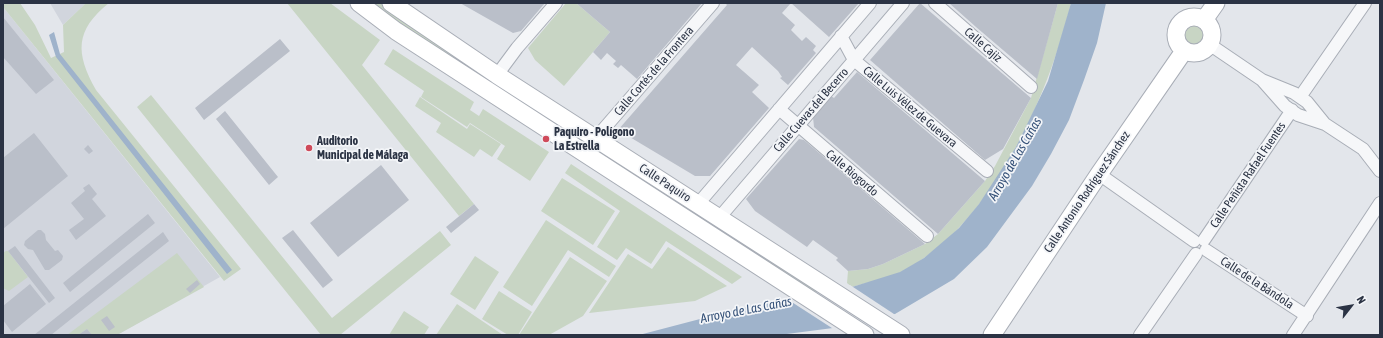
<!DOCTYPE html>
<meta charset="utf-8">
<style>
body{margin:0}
#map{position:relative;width:1383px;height:338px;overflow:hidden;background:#e3e6eb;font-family:"Asap Condensed",sans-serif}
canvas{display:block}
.frame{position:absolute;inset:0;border:4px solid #2b3344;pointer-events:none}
.north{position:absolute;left:1331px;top:286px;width:40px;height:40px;-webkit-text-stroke:3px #f3f5f8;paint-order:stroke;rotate:59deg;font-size:11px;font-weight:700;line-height:16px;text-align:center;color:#2b3344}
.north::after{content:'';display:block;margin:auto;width:14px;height:18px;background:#2b3344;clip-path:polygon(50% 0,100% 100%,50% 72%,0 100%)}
</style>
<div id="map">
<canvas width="1383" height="338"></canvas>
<div class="frame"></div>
<div class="north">N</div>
</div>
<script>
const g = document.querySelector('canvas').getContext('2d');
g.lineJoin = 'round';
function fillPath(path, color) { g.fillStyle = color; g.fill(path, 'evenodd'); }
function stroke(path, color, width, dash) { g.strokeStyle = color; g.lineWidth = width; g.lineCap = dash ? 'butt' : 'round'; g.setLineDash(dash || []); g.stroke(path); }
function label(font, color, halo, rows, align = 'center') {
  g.font = font + ' "Asap Condensed",sans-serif'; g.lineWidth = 3.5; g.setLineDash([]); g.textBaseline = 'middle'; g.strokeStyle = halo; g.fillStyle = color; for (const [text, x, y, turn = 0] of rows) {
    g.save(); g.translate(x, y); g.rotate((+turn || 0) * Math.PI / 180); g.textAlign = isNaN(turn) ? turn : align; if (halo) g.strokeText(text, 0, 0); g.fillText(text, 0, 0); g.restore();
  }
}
fillPath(new Path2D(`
 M50 3H86L63 25Z
 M3 7 220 277 117 335H3Z`), '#d1d5dd');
fillPath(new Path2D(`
 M3 3H20L35 25 51 58 64 52 63 25 86 3H109C75 30 75 53 96 90L241 269 224 281 3 7Z
 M287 3H330L380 40 362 65 474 204 459 216Z
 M370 3H383L397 15 578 133 574 139 402 28Z
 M566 3H576L610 32 564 86 535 60 528 48Z
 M1058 3H1071C1048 97 992 226 901 272 886 279 868 282 852 287L847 283 848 271 868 269 883 264 925 244 938 234 985 181 995 166 1031 98Z
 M1181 34a12 12 0 1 1 24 0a12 12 0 1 1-24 0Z
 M393 49 474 102 470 110 479 116 483 109 549 152 530 181 497 159 505 146 470 123 467 127 421 97 424 91 384 64Z
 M151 95 332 318 440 231 451 245 340 335H321L137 107Z
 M420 97 467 129 470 124 501 144 492 157 480 149 474 157 436 132 441 123 415 106Z
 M585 138 820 290 815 293 581 144Z
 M571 164 742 277 732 284 666 241 651 264 626 248 617 260 597 247 620 211 565 173Z
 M562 178 615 211 593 245 541 211Z
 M546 220 616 266 609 277 568 250 532 306 503 287Z
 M668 247 727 286 695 301 589 313 628 254 652 269Z
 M6 251H8L28 277 9 291 3 288V253Z
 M177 253 204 287 117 335H92L87 329 78 335H67Z
 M475 256 499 272 475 310 450 294Z
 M570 257 607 281 583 316 549 335H519Z
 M499 291 532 312 518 335H508L482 319Z
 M457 304 503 335H436Z
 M404 311 429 327 424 335H389Z`), '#c8d5c4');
fillPath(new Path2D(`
 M1071 3H1106L1097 43 1084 80 1069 120 1051 154 1032 186 987 247 954 279 895 314 833 328 779 335H639L742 308 852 287 900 272 924 258 959 228 979 204 1016 147 1048 81Z
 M54 32 60 54 232 270 227 274 56 57 49 35Z`), '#9fb3cb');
fillPath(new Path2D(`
 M850 285 897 316 835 330 787 299Z`), '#e3e6eb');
fillPath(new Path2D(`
 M460 3H545L521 31 513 33Z
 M576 3H702L637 79 621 65 618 68 613 64 616 61 607 53 601 60 593 52 610 32Z
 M725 3H859L829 37 791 3 782 13 795 25 791 30 802 41 806 37 816 46 813 50 816 53 788 85 780 78 782 77 778 71 752 47 736 65 759 85 752 92 769 108 710 176H695L618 130 727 5Z
 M920 3 1031 98 1003 149 985 160 870 60Z
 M949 3H1058L1037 79 976 27Z
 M3 17 54 80 36 94 3 57Z
 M280 39 290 51 204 120 195 108Z
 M857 72 985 181 938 234 814 127 813 117 831 96 834 98Z
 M225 111 278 177 269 185 216 119Z
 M34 133 68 176 3 229V158Z
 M799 139 804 140 925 244 883 264 868 269 848 271 836 260 838 258 813 240 807 247 755 211 746 199Z
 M88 145 93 151 89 154 84 149Z
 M381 165 409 200 338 257 310 223Z
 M89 184 97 194 92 199 106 216 76 240 69 230 84 219 71 203 85 191 83 188Z
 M474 204 479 210 451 233 446 227Z
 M148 214 155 223 70 292 63 283Z
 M38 230H41L45 234 46 240 55 251 58 250 63 256 62 260 49 270H45L33 250 28 249 24 245 25 241Z
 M293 230 333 280 323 288 282 238Z
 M163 232 169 241 51 335H34Z
 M15 246 55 298 49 303 8 251Z
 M197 280 200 284 190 293 186 289Z
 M30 284 46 304 12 332 3 320V306Z
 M107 316 115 327 109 331 101 320Z
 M87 329 92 335H78Z`), '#babfc9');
const street = new Path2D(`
 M935 3 1031 87
 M841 36 854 60 987 171
 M1209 44 1262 80 1294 93 1307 102 1324 123
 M497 75 517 48 556 3
 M1262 80 1285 106 1298 115 1325 124 1363 149 1380 171
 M1300 97 1365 3
 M779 109 927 236
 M595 139 713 3
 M1099 174 1194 241
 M698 204 870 3
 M719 218 903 3
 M1204 240 1292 110
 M1206 250 1307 316
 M1140 335 1196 254
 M1293 335 1380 203`);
const secondary = new Path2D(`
 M359 3 396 31 865 335
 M391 3 497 75 901 335
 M1176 35a18 18 0 1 1 36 0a18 18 0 1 1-36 0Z
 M1204 20 1216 3
 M992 335 1099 174 1184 51`);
stroke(street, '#a8adb6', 14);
stroke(secondary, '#a8adb6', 19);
stroke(street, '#f6f7f9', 12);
stroke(secondary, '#fff', 17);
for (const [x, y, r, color] of [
 [546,139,4,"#cf4a5a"],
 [309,148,4,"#cf4a5a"]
]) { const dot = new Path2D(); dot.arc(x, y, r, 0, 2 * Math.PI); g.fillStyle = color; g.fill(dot); stroke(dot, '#f3f5f8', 1.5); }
label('12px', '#2b3344', '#f3f5f8', [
 ["Calle Cajiz",983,45,41],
 ["Calle Cortés de la Frontera",654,71,-49],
 ["Calle Luis Vélez de Guevara",910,107,40],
 ["Calle Cuevas del Becerro",811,110,-49],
 ["Calle Riogordo",852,173,40],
 ["Calle Peñista Rafael Fuentes",1248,175,-56],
 ["Calle Paquiro",665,183,33],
 ["Calle Antonio Rodríguez Sánchez",1087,192,-56],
 ["Calle de la Bándola",1257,283,33]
]);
label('bold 12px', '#2b3344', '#f3f5f8', [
 ["Paquiro - Polígono",554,132],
 ["La Estrella",554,146],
 ["Auditorio",317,141],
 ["Municipal de Málaga",317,155]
], 'left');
label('italic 13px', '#355178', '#f3f5f8', [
 ["Arroyo de Las Cañas",1015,159,-60],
 ["Arroyo de Las Cañas",746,310,-11]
]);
</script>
